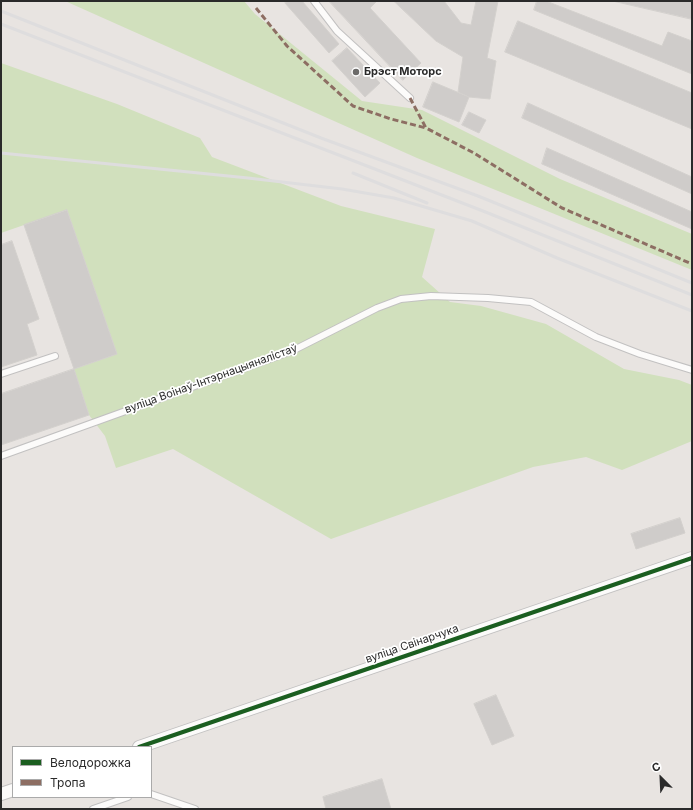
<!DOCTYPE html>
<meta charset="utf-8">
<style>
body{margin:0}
#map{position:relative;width:693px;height:810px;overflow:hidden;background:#e8e4e1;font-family:Inter,sans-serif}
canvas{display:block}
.frame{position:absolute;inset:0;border:2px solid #2a2a2a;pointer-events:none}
.legend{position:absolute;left:12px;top:746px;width:140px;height:52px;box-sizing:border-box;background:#fff;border:1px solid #aaa;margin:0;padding:5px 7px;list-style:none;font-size:12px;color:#2a2a2a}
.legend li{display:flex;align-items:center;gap:8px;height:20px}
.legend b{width:20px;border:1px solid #aaa}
.north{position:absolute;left:641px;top:758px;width:40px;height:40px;-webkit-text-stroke:3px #fff;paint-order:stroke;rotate:336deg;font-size:11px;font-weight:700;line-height:16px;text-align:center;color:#2a2a2a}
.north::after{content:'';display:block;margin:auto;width:14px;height:18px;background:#2a2a2a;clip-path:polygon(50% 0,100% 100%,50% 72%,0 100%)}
</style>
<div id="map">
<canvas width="693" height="810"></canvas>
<div class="frame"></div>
<ul class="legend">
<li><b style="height:5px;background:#1b5e20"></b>Велодорожка</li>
<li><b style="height:5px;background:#8d6e63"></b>Тропа</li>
</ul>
<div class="north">С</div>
</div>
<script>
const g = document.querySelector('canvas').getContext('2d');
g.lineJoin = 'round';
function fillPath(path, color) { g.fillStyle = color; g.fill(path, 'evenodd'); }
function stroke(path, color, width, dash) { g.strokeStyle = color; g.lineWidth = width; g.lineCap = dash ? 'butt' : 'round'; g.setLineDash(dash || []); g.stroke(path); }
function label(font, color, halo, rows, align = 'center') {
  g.font = font + ' Inter,sans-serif'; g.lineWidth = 3.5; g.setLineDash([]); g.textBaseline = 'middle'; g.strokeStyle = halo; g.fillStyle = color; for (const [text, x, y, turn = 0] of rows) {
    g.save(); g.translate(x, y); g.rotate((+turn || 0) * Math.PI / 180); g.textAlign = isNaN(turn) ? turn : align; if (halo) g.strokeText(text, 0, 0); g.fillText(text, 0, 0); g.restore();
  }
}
fillPath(new Path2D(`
 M65 1H244L255 14 362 101 422 110 560 179 692 234V270L417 158Z
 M1 63 117 104 200 138 212 157 341 206 435 229 422 277 450 302 481 306 546 324 624 369 679 380 692 385V441L622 470 586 457 533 467 331 539 173 449 116 468 105 436 89 415 74 369 117 354 67 210 1 233Z`), '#d1e0bd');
const building = new Path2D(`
 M288 1H302L339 44 329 53 285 3Z
 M329 1H377L370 8 421 63 403 80Z
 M394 1H444L461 23 471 25 476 1H498L487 58 496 61 490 99 469 97 458 92 463 57 436 41Z
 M537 1H546L662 46 668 32 692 41V74L534 10Z
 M613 1H692V19Z
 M518 21 692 93V129L505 52Z
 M347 48 380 83 365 97 332 61Z
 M433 82 469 97 459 122 423 107Z
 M528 103 692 177V194L522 118Z
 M469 112 486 120 479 133 462 125Z
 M547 148 692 212V229L542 164Z
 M67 210 117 354 74 369 24 225Z
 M12 241 39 319 27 324 37 355 1 367V245Z
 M74 369 89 415 1 445V394Z
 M680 518 685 533 636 549 631 534Z
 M496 695 514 736 492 745 474 704Z
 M382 779 391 809H326L323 797Z`);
fillPath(building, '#cfccca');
stroke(building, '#d3d0cd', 1);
const lane = new Path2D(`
 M314 1 337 31 410 98
 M1 374 55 356
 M1 456 292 351 377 308 401 299 431 296 488 298 531 302 596 337 640 354 692 370
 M151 794 195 809
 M93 809 128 797`);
const street = new Path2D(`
 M139 747 692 558
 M1 794 13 790`);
stroke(lane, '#c2c1c1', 8);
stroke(street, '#c2c1c1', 14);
stroke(lane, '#fcfbfa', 6);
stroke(street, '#fcfbfa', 12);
stroke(new Path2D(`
 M1 11 321 138 478 196 692 283
 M1 24 483 211 692 295
 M1 153 248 178 342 189 394 198 472 221 557 258 692 311
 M353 173 427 203`), '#deddde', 3);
stroke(new Path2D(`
 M256 8 287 46 353 106 391 119 426 128
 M410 98 426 128 474 153 562 208 692 264`), '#8d6e63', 3, [6, 3]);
stroke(new Path2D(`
 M139 747 692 558`), '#1b5e20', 4);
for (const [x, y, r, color] of [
 [356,72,4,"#6c6b6a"]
]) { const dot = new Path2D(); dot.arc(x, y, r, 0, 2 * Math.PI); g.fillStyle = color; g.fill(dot); stroke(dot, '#fff', 1.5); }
label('bold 11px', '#2a2a2a', '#fff', [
 ["Брэст Моторс",364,72]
], 'left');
label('11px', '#2a2a2a', '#fff', [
 ["вуліца Воінаў-Інтэрнацыяналістаў",211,379,-20],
 ["вуліца Свінарчука",412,644,-19]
]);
</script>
